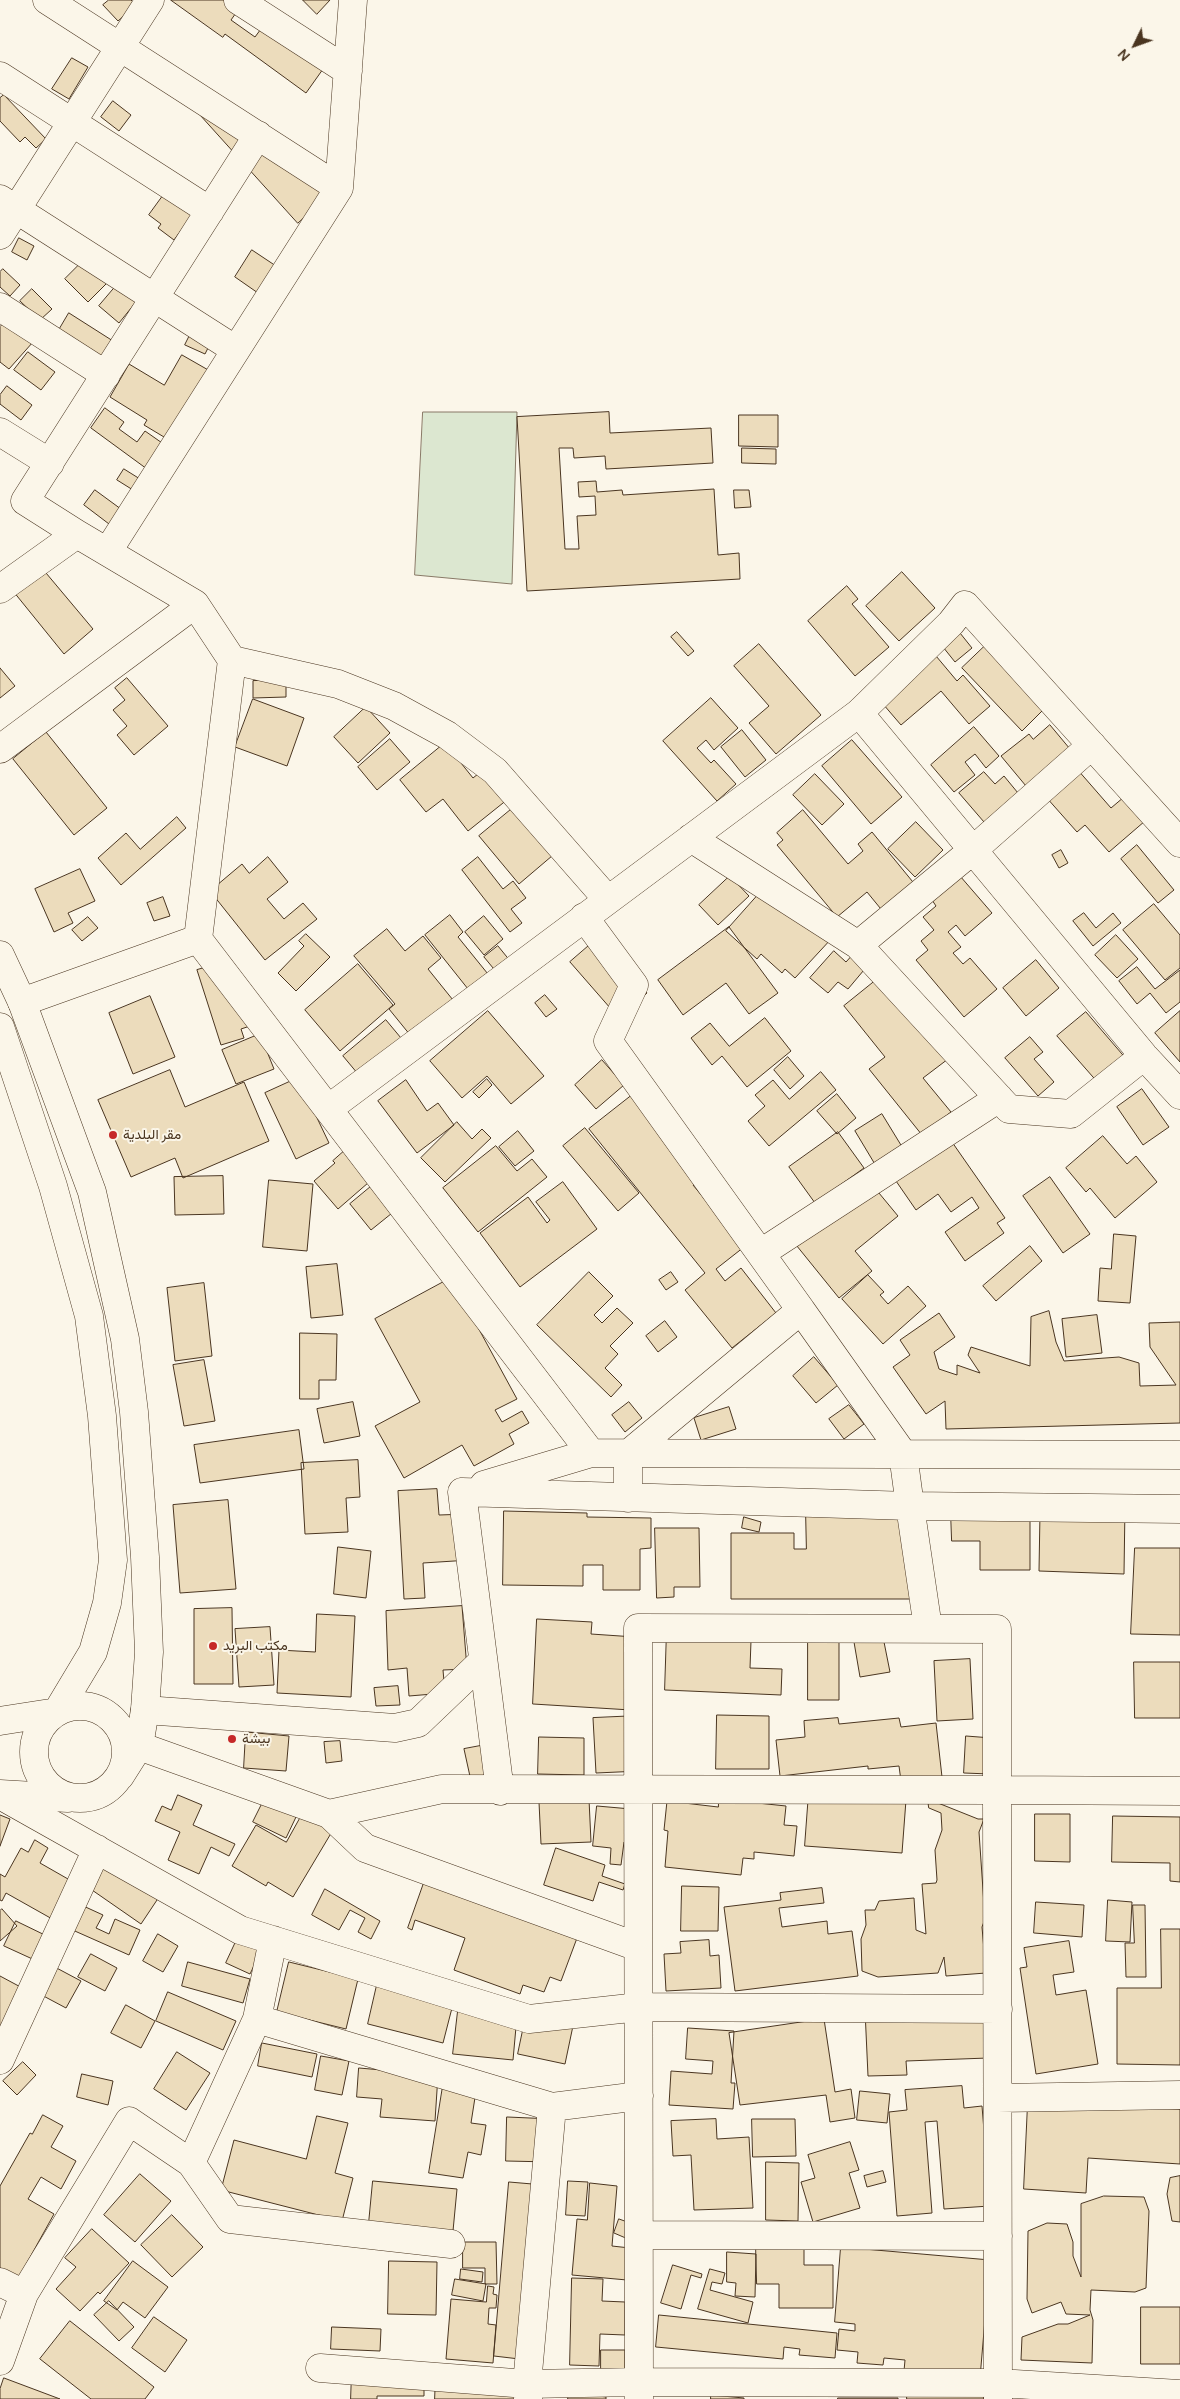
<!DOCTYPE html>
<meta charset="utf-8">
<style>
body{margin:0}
#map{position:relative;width:1180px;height:2399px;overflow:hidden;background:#fbf6e9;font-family:Manrope,sans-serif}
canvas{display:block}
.north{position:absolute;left:1110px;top:20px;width:50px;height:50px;-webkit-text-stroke:4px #fbf6e9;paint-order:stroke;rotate:228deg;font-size:14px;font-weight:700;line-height:20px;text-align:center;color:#4a3520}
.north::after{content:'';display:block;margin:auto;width:18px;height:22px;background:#4a3520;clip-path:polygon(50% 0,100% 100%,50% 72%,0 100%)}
</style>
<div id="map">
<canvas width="1180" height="2399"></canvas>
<div class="north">N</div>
</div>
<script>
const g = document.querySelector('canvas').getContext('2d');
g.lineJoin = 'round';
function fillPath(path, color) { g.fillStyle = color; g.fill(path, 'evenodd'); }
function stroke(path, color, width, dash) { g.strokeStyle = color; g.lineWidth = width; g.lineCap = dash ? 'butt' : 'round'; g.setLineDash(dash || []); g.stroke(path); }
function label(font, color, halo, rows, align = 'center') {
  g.font = font + ' Manrope,Vazirmatn,sans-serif'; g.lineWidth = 4; g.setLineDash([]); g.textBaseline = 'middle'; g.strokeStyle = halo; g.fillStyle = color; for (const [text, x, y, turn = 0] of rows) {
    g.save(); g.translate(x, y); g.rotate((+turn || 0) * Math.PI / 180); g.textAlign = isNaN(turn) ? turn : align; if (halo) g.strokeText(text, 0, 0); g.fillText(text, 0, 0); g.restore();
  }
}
const green = new Path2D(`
 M423 412H517L512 584 415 575Z`);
fillPath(green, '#dce7d0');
stroke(green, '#887966', 1);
const building = new Path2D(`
 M109 0H131L136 5 118 21 103 5Z
 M171 0H226L238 10 231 20 255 37 269 18 328 62 306 93 225 34 223 37Z
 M303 0H330L317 14Z
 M72 58 88 67 69 99 52 89Z
 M173 85 328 196 298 223Z
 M4 95 46 139 36 148 25 137 20 142 0 121V98Z
 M113 101 131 115 119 131 101 117Z
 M165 193 193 214 174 240 158 228 161 224 149 215Z
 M19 238 34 246 27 260 12 252Z
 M252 250 276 266 258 293 235 277Z
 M88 256 111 279 88 302 65 279Z
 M3 269 20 285 10 296 0 287V272Z
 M116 286 136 302 119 323 99 306Z
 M32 289 52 309 40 320 20 301Z
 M69 313 113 341 102 358 59 330Z
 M7 320 33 342 9 369 0 362V327Z
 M195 325 215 334 205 354 185 345Z
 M28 352 55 372 41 390 14 370Z
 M182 355 210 371 169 440 144 425 147 420 110 397 129 364 164 385Z
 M7 386 32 405 21 420 0 404V395Z
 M105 408 124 422 119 429 137 442 145 431 165 445 147 469 91 428Z
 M609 412 610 433 711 428 713 463 606 469 605 456 574 458 573 448H559L565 549H579L577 516 596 515 595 496 579 497 578 482 596 481 597 492 622 490 623 495 714 489 718 555 739 553 740 579 527 591 517 417Z
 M739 415H778V447L739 446Z
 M742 448 776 449V464L742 463Z
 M124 469 140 479 133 490 117 480Z
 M95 490 125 512 113 527 84 505Z
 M734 490H749L751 507 735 508Z
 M41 567 93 629 64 654 13 591Z
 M902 572 935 608 899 641 866 606Z
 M847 586 858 599 852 604 889 647 855 676 808 621Z
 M956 628 972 648 955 662 939 642Z
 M677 632 694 651 688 656 671 637Z
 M759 644 821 715 776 754 749 723 769 706 734 666Z
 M985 646 1045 708 1022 731 962 668Z
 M931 650 957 681 963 675 990 706 969 724 941 691 901 725 877 697Z
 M0 668 15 686 0 698Z
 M127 678 168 726 134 755 117 735 127 726 113 710 125 700 115 688Z
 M286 680V697L253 698V681Z
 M711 698 738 728 714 750 706 740 697 748 711 763 714 760 736 784 717 801 663 741Z
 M253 699 304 718 287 766 235 747Z
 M366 707 390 733 358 763 334 737Z
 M1050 725 1070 749 1026 786 1001 756 1029 734 1033 739Z
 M974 727 999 756 986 768 975 754 965 762 975 775 954 792 931 765Z
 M742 730 766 760 745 777 721 747Z
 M46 732 107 808 74 835 13 759Z
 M390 739 410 762 377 790 358 767Z
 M852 740 902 797 871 824 822 766Z
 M445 743 473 778 494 761 518 791 468 831 443 799 426 812 400 780Z
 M1077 769 1111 808 1124 797 1145 821 1109 852 1085 825 1077 832 1046 797Z
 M984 772 995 784 1004 776 1018 793 984 822 959 793Z
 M815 774 844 804 822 825 793 795Z
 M519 803 559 850 519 884 479 836Z
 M803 810 848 864 863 851 858 844 872 832 917 887 885 914 867 892 837 917 777 845 783 840 777 833Z
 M177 817 186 828 121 885 98 858 126 833 140 849Z
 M916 822 943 850 915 877 888 849Z
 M1137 845 1174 890 1158 903 1121 859Z
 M1061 850 1068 863 1059 868 1052 855Z
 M268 857 288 882 267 899 284 919 303 903 317 919 265 960 210 891 242 864 249 873Z
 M478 857 503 889 513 881 526 898 511 909 522 923 510 932 462 870Z
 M80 869 95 901 68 913 73 923 54 932 35 889Z
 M730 876 749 896 718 925 699 905Z
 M960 876 992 913 965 936 956 925 948 932 961 947 953 953 963 964 970 958 997 989 964 1017 916 960 928 950 921 941 934 930 923 917 936 906 932 900Z
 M766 886 832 938 795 978 785 969 782 973 761 954 757 959 726 931Z
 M163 897 170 916 154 921 147 903Z
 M1154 904 1180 935V968L1165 980 1123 930Z
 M1084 913 1096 928 1113 913 1121 923 1093 946 1073 921Z
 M450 915 463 932 458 937 492 979 472 994 425 935Z
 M484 916 503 939 484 955 465 932Z
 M88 917 98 928 82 941 72 930Z
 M729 927 778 993 749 1014 726 983 683 1015 658 980Z
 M387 929 405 951 423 936 441 958 428 969 457 1005 415 1041 389 1009 395 1004 354 956Z
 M306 934 330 957 296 991 278 973 304 946 299 941Z
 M1116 935 1138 959 1117 978 1095 955Z
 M599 937 647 993 618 1017 570 962Z
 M498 946 511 962 498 974 484 957Z
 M834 951 846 962 855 952 869 964 848 989 838 982 828 993 810 978Z
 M1036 960 1059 988 1026 1016 1003 988Z
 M218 964 256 1024 241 1029 244 1038 221 1045 197 970Z
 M358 964 393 1005 340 1051 305 1010Z
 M1137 967 1155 989 1180 970V1002L1166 1013 1150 993 1137 1004 1119 981Z
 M885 973 952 1056 923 1078 951 1112 922 1135 869 1069 885 1057 844 1006Z
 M545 995 557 1009 546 1017 535 1003Z
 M150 996 175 1057 133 1074 109 1013Z
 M488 1011 544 1076 511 1104 487 1076 462 1098 430 1061Z
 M1180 1011V1062L1155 1033Z
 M1086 1012 1128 1061 1100 1085 1057 1036Z
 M765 1018 791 1051 747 1087 722 1056 712 1065 691 1038 710 1023 729 1046Z
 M386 1020 406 1044 363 1080 343 1056Z
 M260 1034 274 1069 236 1084 222 1050Z
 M1030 1037 1043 1052 1034 1059 1054 1082 1038 1096 1005 1058Z
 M788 1057 804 1076 790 1089 774 1070Z
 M602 1060 624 1085 596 1109 575 1085Z
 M170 1070 185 1107 244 1082 269 1141 183 1178 175 1158 131 1177 98 1100Z
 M821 1072 836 1090 769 1146 748 1121 765 1106 755 1095 773 1080 789 1099Z
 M298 1078 329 1143 296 1159 265 1093Z
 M487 1079 492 1085 479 1098 473 1092Z
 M406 1080 427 1111 438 1103 454 1125 417 1153 378 1101Z
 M1142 1089 1169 1127 1143 1145 1117 1107Z
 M837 1094 856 1118 837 1134 817 1111Z
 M631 1096 698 1180 693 1185 744 1247 716 1269 725 1281 741 1268 776 1313 732 1348 685 1290 705 1273 589 1129Z
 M882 1114 904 1150 876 1166 855 1131Z
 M457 1122 472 1139 482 1129 491 1138 445 1182 421 1158Z
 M585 1128 639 1193 618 1211 563 1146Z
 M518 1131 534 1151 515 1166 499 1147Z
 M838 1132 864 1168 815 1203 789 1167Z
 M1103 1136 1127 1164 1136 1156 1157 1182 1115 1218 1090 1188 1086 1192 1066 1168Z
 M952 1142 1005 1218 997 1223 1004 1233 965 1261 945 1232 979 1208 972 1197 951 1212 938 1194 916 1210 896 1181Z
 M350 1146 376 1176 338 1209 314 1181 335 1163 333 1161Z
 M496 1146 517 1171 532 1159 547 1177 478 1232 443 1188Z
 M385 1175 407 1201 371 1230 350 1204Z
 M223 1176 224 1214 175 1215 174 1177Z
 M1050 1177 1090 1234 1063 1253 1023 1196Z
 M269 1180 313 1184 307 1251 263 1247Z
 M563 1182 597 1229 520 1287 480 1233 528 1197 547 1223 550 1220 536 1202Z
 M874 1187 898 1216 855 1251 872 1271 839 1298 788 1235Z
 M1114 1234 1136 1236 1130 1303 1098 1301 1100 1268 1111 1269Z
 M1030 1246 1042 1261 996 1301 983 1286Z
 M337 1264 343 1315 311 1318 306 1267Z
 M589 1272 613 1296 594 1315 602 1323 617 1308 633 1323 610 1346 618 1354 605 1368 622 1385 611 1397 537 1325Z
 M671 1272 678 1282 666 1290 659 1280Z
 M868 1275 884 1292 880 1295 888 1304 908 1286 926 1306 883 1344 842 1299Z
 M451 1278 517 1399 495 1410 502 1422 522 1411 529 1423 509 1434 514 1444 474 1466 462 1445 404 1478 375 1426 420 1402 375 1319Z
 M204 1283 212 1356 175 1361 167 1288Z
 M1049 1311 1056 1342 1064 1361 1119 1357 1139 1363 1140 1386 1176 1385 1150 1347 1149 1323 1180 1322V1423L946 1429 945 1401 926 1414 893 1367 910 1355 900 1340 939 1313 955 1337 934 1352 939 1369 957 1375V1365L980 1373 968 1355 971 1347 1030 1366 1031 1317Z
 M1097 1315 1102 1353 1066 1357 1062 1319Z
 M665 1321 677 1337 658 1352 646 1336Z
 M300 1333 337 1334 336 1380H319V1399H300Z
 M814 1357 838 1385 816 1403 793 1376Z
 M204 1360 215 1421 184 1426 173 1365Z
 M353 1402 360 1436 324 1443 317 1409Z
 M629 1402 642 1418 625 1432 612 1415Z
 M849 1405 864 1424 844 1439 829 1419Z
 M729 1407 736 1429 701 1440 694 1418Z
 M299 1430 304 1469 200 1483 194 1445Z
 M358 1460 360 1497 346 1498 348 1532 305 1534 301 1463Z
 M437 1489 439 1515 468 1514 470 1560 423 1563 425 1598 404 1599 398 1491Z
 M228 1500 236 1589 180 1593 173 1505Z
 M1125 1506 1124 1574 1039 1571 1040 1513Z
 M504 1511 587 1513V1517L651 1518V1548L640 1549V1590H603V1565H583V1586L503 1585Z
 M806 1513 913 1514 910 1599H731V1533H794V1549H806Z
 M951 1513H1030V1570H980V1541H952Z
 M744 1517 761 1522 759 1532 742 1528Z
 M655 1528H699L700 1587H674V1597L657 1598Z
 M338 1547 371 1551 366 1598 334 1594Z
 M1135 1548H1180V1635L1131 1634Z
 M462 1606 467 1669 443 1670 445 1693 409 1696 407 1668 388 1670 386 1611Z
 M232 1608 233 1684H194V1609Z
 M317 1614 355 1616 351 1697 277 1693 279 1650 315 1652Z
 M537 1619 592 1622 591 1634 635 1637 631 1710 533 1704Z
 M270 1627 274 1685 239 1687 235 1629Z
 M667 1628 751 1641 750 1668 782 1669 781 1695 665 1690Z
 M808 1635 839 1636V1700H808Z
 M883 1637 890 1672 860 1677 854 1642Z
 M970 1659 973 1719 937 1721 934 1661Z
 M1134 1662H1180V1718H1135Z
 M398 1686 400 1705 376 1706 374 1688Z
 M717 1715 769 1716V1769H716Z
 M637 1716 640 1771 596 1773 593 1718Z
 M838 1718 839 1724 899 1718 901 1727 936 1723 942 1777 901 1781 899 1766 868 1769V1766L780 1776 776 1740 805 1737 804 1721Z
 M246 1732 289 1736 286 1771 244 1768Z
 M966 1736 992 1738 990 1774 964 1773Z
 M539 1737 584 1738V1775L538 1774Z
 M340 1741 342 1761 326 1763 324 1742Z
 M496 1743 502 1774 471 1781 464 1749Z
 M809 1792 906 1800 902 1853 805 1846Z
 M178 1795 202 1805 193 1825 235 1844 229 1856 211 1847 199 1874 168 1860 180 1832 155 1821 162 1806 171 1810Z
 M589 1799 591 1842 541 1844 539 1802Z
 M719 1799 786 1806 784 1825 797 1826 794 1856 754 1852V1859L743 1858 741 1875 665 1867 668 1831 664 1830 667 1801 718 1807Z
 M928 1799 978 1819H984L979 1832 985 1919 982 1927 986 1973 946 1976 944 1957 938 1973 878 1977 862 1971 861 1939 866 1925 865 1910H875L879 1901 914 1898 916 1930 926 1934 922 1884 936 1883 937 1880 935 1850 942 1830 941 1813 929 1808Z
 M264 1800 296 1817 286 1838 253 1822Z
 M597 1806 631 1809 628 1842H624L621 1865 610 1864 611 1848 593 1846Z
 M303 1813 333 1830 293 1897 268 1882 266 1886 232 1866 256 1825 286 1842Z
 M1035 1814H1070V1862L1035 1861Z
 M0 1815 10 1819 0 1846Z
 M1113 1816 1180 1817V1882L1170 1881V1863L1112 1862Z
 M35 1840 48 1848 40 1863 75 1883 54 1920 6 1893 2 1901 0 1900V1874L5 1877 21 1848 28 1852Z
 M556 1848 605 1865 602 1876 625 1884 623 1890 599 1882 593 1901 544 1885Z
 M96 1855 159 1897 141 1924 79 1881Z
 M425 1880 580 1930 561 1981 550 1977 544 1992 523 1985 520 1994 454 1970 465 1938 415 1920 412 1930 408 1928Z
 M682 1886 719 1887 718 1931H681Z
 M822 1888 824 1903 779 1908 782 1927 827 1921 828 1934 852 1931 858 1976 735 1991 724 1907 781 1900 780 1893Z
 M325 1889 380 1921 371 1939 358 1932 365 1918 350 1910 339 1930 312 1915Z
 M1108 1900 1132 1902 1130 1942 1106 1941Z
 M1036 1902 1084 1905 1082 1937 1034 1933Z
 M79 1904 103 1915 96 1928 109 1934 115 1919 140 1930 129 1955 68 1928Z
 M1133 1905H1145L1146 1977H1126L1125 1943H1134Z
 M2 1909 17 1926 0 1941V1911Z
 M16 1921 51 1938 39 1962 4 1946Z
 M1161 1929H1180V2065L1117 2064V1988H1161Z
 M240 1933 264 1945 250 1974 226 1963Z
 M158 1934 178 1946 163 1972 143 1961Z
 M709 1940 710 1956 719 1955 721 1988 666 1991 664 1954 681 1953 680 1942Z
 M1069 1941 1074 1972 1053 1975 1056 1995 1086 1990 1098 2064 1036 2074 1020 1968 1027 1967 1024 1948Z
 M91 1954 117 1968 105 1991 78 1977Z
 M188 1962 250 1979 243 2003 182 1986Z
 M289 1962 358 1979 346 2029 277 2012Z
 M51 1965 81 1981 66 2008 36 1992Z
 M0 1976 28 1991 0 2027Z
 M377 1985 453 2004 443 2043 368 2024Z
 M168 1992 236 2021 223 2050 156 2021Z
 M126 2005 155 2021 141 2048 111 2033Z
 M986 2006 988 2058 906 2061 907 2075 868 2076 865 2010Z
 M458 2011 517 2016 513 2060 453 2054Z
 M527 2011 574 2021 565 2064 518 2054Z
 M824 2019 835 2092 851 2089 855 2118 830 2122 826 2095 740 2105 729 2033Z
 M688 2028 734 2031 731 2083H735L733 2109 669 2105 671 2071 712 2074 713 2061 686 2059Z
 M262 2043 317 2054 312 2077 258 2066Z
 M177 2052 210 2073 186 2110 154 2089Z
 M321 2056 349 2061 342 2095 315 2090Z
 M23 2062 36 2075 17 2095 3 2081Z
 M446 2067 479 2072 471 2123 486 2125 481 2155 468 2152 463 2178 429 2173Z
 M359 2068 438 2075 435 2121 380 2117 382 2099 357 2097Z
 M82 2074 113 2081 108 2105 77 2097Z
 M962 2086 964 2108 982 2106 990 2206 944 2209 937 2121 925 2122 932 2213 897 2216 889 2112 907 2110 905 2090Z
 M860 2091 890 2094 887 2123 857 2120Z
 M1028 2103 1180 2109V2164L1088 2158 1086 2193 1024 2189Z
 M43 2115 63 2126 51 2147 76 2161 61 2189 41 2177 28 2199 54 2214 18 2279 0 2268V2186L30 2133 32 2134Z
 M317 2116 348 2123 335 2173 353 2178 342 2221 221 2190 234 2140 306 2159Z
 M507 2117 553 2119 551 2162 506 2161Z
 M716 2119 717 2139 749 2137 753 2208 694 2210 691 2155 673 2156 671 2121Z
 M752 2119H795L796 2156 753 2157Z
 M850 2142 859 2170 849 2173 860 2208 813 2222 801 2182 815 2178 808 2155Z
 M766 2162 799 2163 798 2221 766 2220Z
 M883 2171 886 2182 867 2187 864 2176Z
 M140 2174 171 2201 135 2242 104 2215Z
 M1180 2176V2222L1172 2221 1167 2194 1170 2178Z
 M373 2181 457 2189 453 2231 369 2223Z
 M568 2181 588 2182 585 2216 566 2215Z
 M509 2182 544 2185 528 2360 494 2356Z
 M590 2183 617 2186 612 2246 630 2248 627 2280 572 2275 577 2219 587 2220Z
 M1104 2196 1144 2197 1149 2211 1146 2288 1135 2292 1091 2290 1090 2310 1093 2320 1092 2363 1021 2360 1022 2337 1058 2324H1068L1090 2315 1066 2314 1061 2302 1032 2313 1027 2299 1028 2231 1047 2223 1067 2224 1073 2242V2256L1081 2277V2204Z
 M172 2215 203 2247 172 2277 141 2245Z
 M619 2219 633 2224 628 2239 614 2233Z
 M92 2229 129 2263 100 2294 98 2292 80 2311 56 2289 76 2267 65 2258Z
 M463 2242H496L497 2284H485V2268H463Z
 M756 2247H804V2265H833V2308H779V2284H757Z
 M841 2247 990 2260 980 2378 904 2371 905 2360 884 2358 883 2365 857 2363 858 2352 837 2350 839 2329 855 2331V2324L835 2322Z
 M727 2252 756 2254 755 2297 735 2296 736 2283 727 2282Z
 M133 2261 168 2287 145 2318 123 2302 117 2310 104 2301Z
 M389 2261 437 2262 436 2315 388 2314Z
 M673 2265 702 2274 701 2278 691 2275 681 2309 661 2303Z
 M461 2269 483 2272 482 2282 460 2279Z
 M710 2269 725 2273 722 2284 712 2282 710 2290 753 2302 748 2323 698 2309Z
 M572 2278 603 2279 602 2301 625 2302V2335L600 2334 599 2366 570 2365Z
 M455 2279 486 2284 483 2301 452 2295Z
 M488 2286 494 2287 493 2294 497 2295 496 2308H489L488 2324 496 2325 493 2363 446 2359 451 2299 486 2302Z
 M109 2301 134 2327 119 2341 94 2315Z
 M1141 2307H1180V2364H1141Z
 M659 2315 837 2333 835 2358 799 2355 800 2349 784 2347 783 2359 656 2347Z
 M154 2317 187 2340 165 2372 132 2348Z
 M70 2321 154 2387 145 2399H91L40 2359Z
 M332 2327 381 2329 380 2351 331 2349Z
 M601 2350H625V2374L601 2373Z
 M352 2371 424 2372V2396H377V2399H351Z
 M436 2375 533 2399H435Z
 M4 2378 60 2399H0V2389Z
 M907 2388 984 2389V2399H907Z
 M569 2392 606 2397V2399H568Z
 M711 2395 744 2398V2399H711Z
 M838 2398H898V2399H838Z`);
fillPath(building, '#ecdcbc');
stroke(building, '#4a3520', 1);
const minor = new Path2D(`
 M47 0 339 188
 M238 0 348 71
 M0 76 210 211
 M0 199 236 350
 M0 235 150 0
 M0 307 106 375
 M0 432 50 463
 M77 534 25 501 258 135
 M108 551 339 188 353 0
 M0 589 77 534 195 604
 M232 660 338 684 394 706 447 735 495 771 608 900
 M859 713 1144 1056 1180 1095
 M0 749 195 604 232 660 198 939
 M691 838 858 945 1009 1109 1071 1114 1144 1056
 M584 917 634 985 608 1041 801 1310
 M858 945 973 850 1092 745
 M22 1002 198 939 591 1453 1180 1455
 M328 1109 859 713 951 623 965 605 1180 843
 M761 1253 999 1098
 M484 1485 591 1453
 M928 1628 910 1506 1180 1509
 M145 1710 395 1728 418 1723 483 1661
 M139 1746 329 1814 365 1848 638 1947
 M500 1791 462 1492 910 1506 903 1454 801 1310 628 1454V1498
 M0 1795 240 1930 529 2019 639 2007 998 2009
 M329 1814 442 1789 997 1790V1629L638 1628 639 2399
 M273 1940 257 2019 552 2107
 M0 2060 97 1849
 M998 2098 1180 2095
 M191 2163 230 2219 451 2244
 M639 2235 998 2236
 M0 2282 24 2294
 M0 2361 24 2294 129 2121 191 2163 257 2019
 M320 2368 527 2384 639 2382 998 2383 1180 2394
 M528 2399 527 2384 552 2107 639 2096
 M998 2399 997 1790 1180 1791`);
const major = new Path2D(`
 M0 955 22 1002 92 1192 125 1339 134 1412 145 1557 149 1652 145 1710 139 1746 120 1776
 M0 1027 53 1186 89 1316 102 1416 113 1560 107 1603 93 1652 57 1712 0 1721
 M34 1752a46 46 0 1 1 92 0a46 46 0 1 1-92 0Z
 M0 1794 68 1798`);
stroke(minor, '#4a3520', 29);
stroke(major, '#4a3520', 29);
stroke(minor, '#fbf6e9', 28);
stroke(major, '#fbf6e9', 28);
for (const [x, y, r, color] of [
 [113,1135,5,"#c62828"],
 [213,1646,5,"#c62828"],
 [232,1739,5,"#c62828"]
]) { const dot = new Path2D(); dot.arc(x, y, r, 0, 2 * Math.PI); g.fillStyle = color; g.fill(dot); stroke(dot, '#fbf6e9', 2); }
label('14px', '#4a3520', '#fbf6e9', [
 ["مقر البلدية",123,1135],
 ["مكتب البريد",223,1646],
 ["بيشة",242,1739]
], 'left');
</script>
